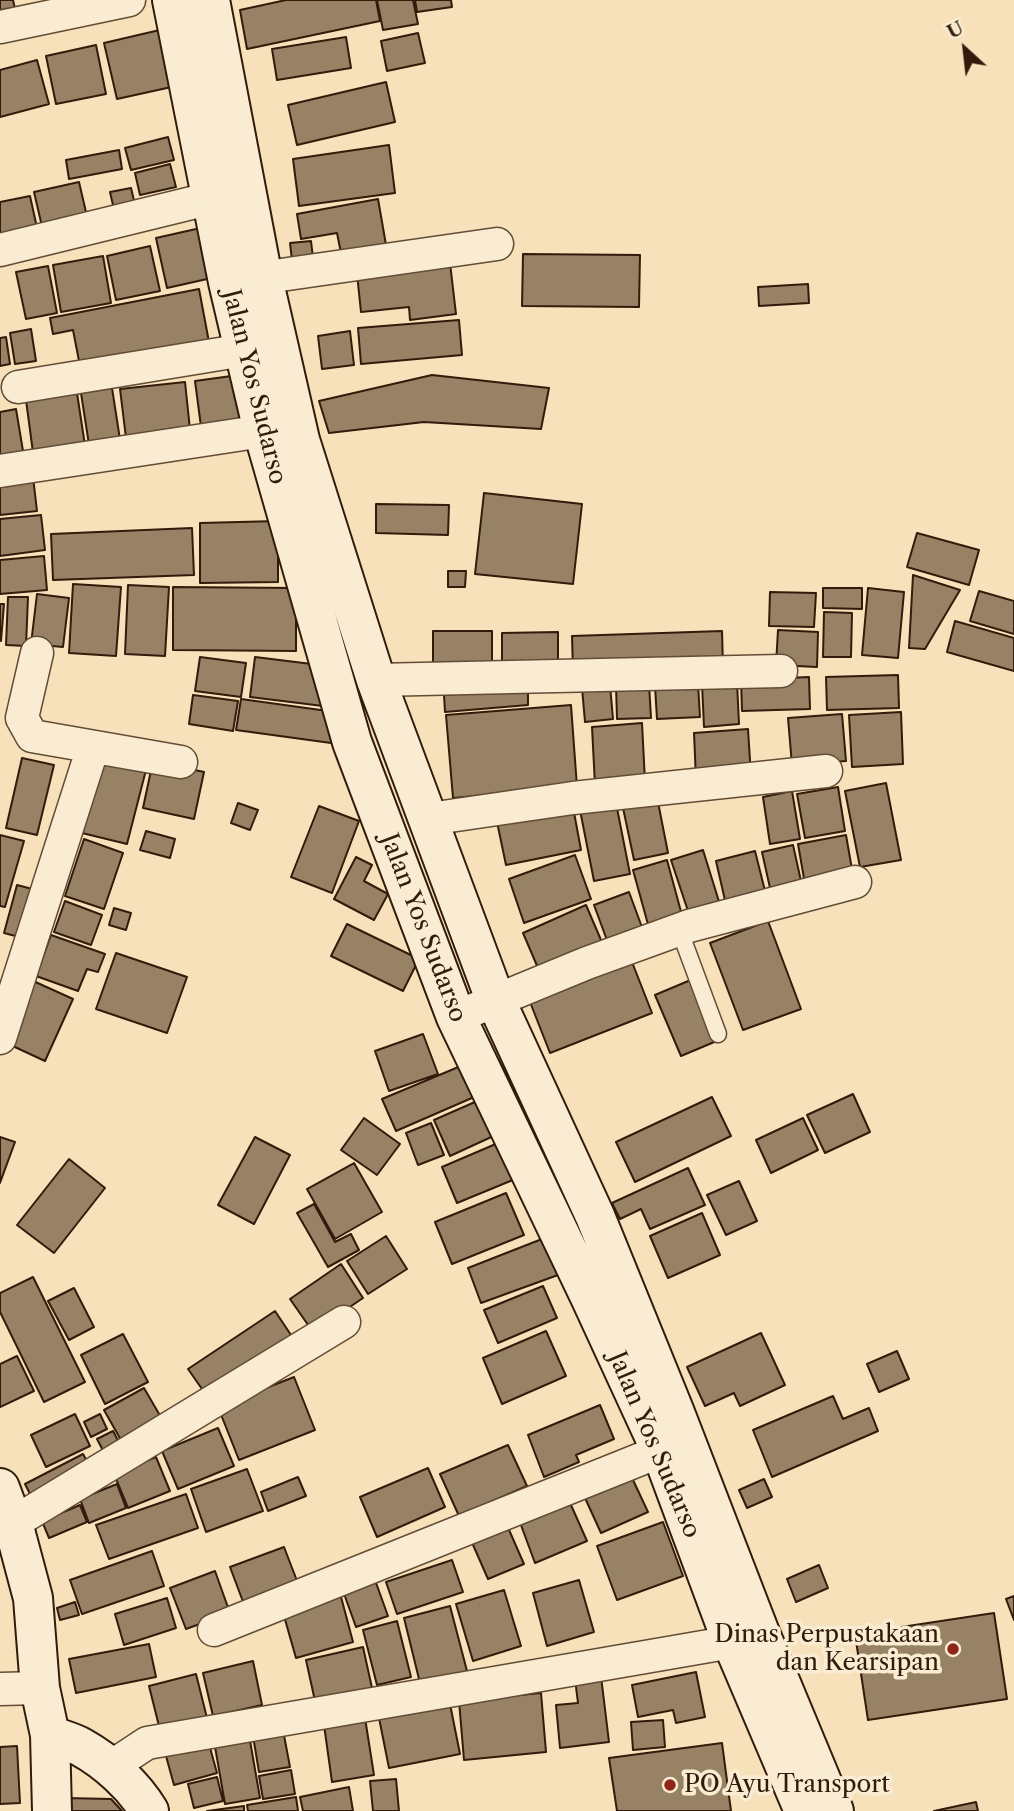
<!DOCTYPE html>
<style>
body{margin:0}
#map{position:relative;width:1014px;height:1811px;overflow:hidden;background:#f6e1ba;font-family:"Libre Caslon Text",serif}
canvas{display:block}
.north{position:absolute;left:930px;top:14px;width:70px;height:70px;-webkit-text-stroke:5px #f9ecd2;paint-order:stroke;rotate:333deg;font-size:19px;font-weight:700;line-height:28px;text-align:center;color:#321b0a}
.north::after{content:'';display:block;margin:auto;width:24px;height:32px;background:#321b0a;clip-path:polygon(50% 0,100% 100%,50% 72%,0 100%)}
</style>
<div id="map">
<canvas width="1014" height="1811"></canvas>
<div class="north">U</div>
</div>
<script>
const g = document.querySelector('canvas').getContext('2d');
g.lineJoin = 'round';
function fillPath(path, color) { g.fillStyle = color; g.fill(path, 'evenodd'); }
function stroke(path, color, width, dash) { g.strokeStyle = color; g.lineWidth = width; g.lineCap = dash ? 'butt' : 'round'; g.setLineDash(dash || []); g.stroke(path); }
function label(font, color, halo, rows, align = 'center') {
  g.font = font + ' "Libre Caslon Text",serif'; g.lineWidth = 7; g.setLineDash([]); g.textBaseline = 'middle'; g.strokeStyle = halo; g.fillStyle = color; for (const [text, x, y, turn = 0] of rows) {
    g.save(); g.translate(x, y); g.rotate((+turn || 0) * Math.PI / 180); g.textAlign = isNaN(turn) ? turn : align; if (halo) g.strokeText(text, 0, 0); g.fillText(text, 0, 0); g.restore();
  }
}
const building = new Path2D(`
 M0 0H13L17 17 0 21Z
 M286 0H376L380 21 247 49 240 10Z
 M377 0H413L418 24 383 30Z
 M415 0H451L452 7 417 12Z
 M164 29 176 86 117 99 104 43Z
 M418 33 425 63 387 71 381 41Z
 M346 37 351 68 277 80 272 49Z
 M96 45 106 94 56 104 46 56Z
 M37 60 49 104 0 117V70Z
 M386 82 395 122 297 145 288 105Z
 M168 137 174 160 131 170 125 148Z
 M389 145 395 193 299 206 293 159Z
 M119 150 122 169 69 179 66 160Z
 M170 164 176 187 140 195 135 173Z
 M79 182 89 225 44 235 34 192Z
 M131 188 137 213 116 218 110 192Z
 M30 196 39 237 0 245V202Z
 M378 199 386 245 341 253 337 233 301 239 297 214Z
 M205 227 216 277 167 288 156 238Z
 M311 241 314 266 293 269 290 243Z
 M150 246 160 291 116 300 107 256Z
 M523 254 640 255 639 307 522 306Z
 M103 256 111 303 61 312 53 265Z
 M450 263 456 314 410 320 409 307 361 312 357 274Z
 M48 266 57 313 26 319 16 272Z
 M808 284 809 303 759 306 758 287Z
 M199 289 209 342 80 366 73 330 53 334 50 318Z
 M459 320 462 355 361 364 358 328Z
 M31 329 36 361 15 364 10 333Z
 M350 331 354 365 322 369 318 336Z
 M6 337 10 364 0 366V338Z
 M246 374 254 427 202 434 195 381Z
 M432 375 549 388 541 429 424 422 329 433 319 401Z
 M185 382 191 439 127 446 120 389Z
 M112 388 121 446 90 451 81 393Z
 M77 393 86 452 34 460 26 400Z
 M16 409 24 457 0 462V412Z
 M33 477 37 511 0 515V482Z
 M484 493 582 504 573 584 475 574Z
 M376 504 449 505 448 535 376 533Z
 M41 515 45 550 0 556V519Z
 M278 521V582L200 583V523Z
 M192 528 194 575 53 580 51 534Z
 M917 533 979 550 969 585 907 567Z
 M44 556 47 590 0 594V560Z
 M448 571H466L465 587H448Z
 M913 575 960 590 925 649 909 648Z
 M73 584 121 587 116 656 69 653Z
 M128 585 169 587 165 656 125 654Z
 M173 587 296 588V651L173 650Z
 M823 588H862V609L823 608Z
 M868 588 904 592 898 658 862 655Z
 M979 591 1014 601V634L970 621Z
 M770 592 816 593 814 627 769 626Z
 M37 594 69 598 63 647 31 644Z
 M8 597H28L26 646 6 645Z
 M0 604H4L1 641 0 640Z
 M824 612 852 613 851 657H823Z
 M955 621 1014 638V671L947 652Z
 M778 630 818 632 817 667 776 665Z
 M433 631H492V673H433Z
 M722 631 723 667 573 671 572 636Z
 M558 632V673H502V633Z
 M200 657 246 663 241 697 195 691Z
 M255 657 328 666 323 706 250 697Z
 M898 675 899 708 827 710 826 677Z
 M809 677 810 709 742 711 741 680Z
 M737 682 739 724 704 727 702 684Z
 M649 684 651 718 617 719 616 686Z
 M698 684 700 717 657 719 655 686Z
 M610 685 613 719 585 722 582 688Z
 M528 688V705L445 712 444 695Z
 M193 695 238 701 233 731 189 724Z
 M241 699 335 712 331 743 236 730Z
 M571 705 577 787 453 798 446 715Z
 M901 712 903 764 852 767 849 715Z
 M842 714 846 761 792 765 788 718Z
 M642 723 645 782 595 785 592 727Z
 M748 729 751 776 696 779 694 733Z
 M103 755 147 766 127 844 82 833Z
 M22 758 54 765 37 835 6 828Z
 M153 761 204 772 194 819 143 808Z
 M886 783 901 860 860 867 845 791Z
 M838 787 845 831 805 838 797 794Z
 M792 791 800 839 770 844 763 797Z
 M657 797 668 853 634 860 622 803Z
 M238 803 258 810 250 830 231 823Z
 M616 803 630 874 594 881 580 810Z
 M319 806 359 821 332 893 291 877Z
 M573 807 581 850 506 865 497 822Z
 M146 831 175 839 170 858 140 850Z
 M0 835 24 841 5 907 0 906Z
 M846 835 854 881 806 890 798 844Z
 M84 839 123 853 104 909 65 896Z
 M793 845 803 890 772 897 762 852Z
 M703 850 721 908 690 917 671 860Z
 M755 851 767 899 727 909 716 861Z
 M575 855 591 899 524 923 509 879Z
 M356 857 372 865 364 881 388 894 374 920 334 899Z
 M667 860 683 919 649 928 633 870Z
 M17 885 40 891 27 939 4 933Z
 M629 892 643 930 608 943 594 905Z
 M65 901 102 915 91 945 54 932Z
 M586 905 604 947 541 975 523 933Z
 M114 908 131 913 126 930 109 925Z
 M768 921 801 1009 743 1030 710 943Z
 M347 924 419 959 403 991 331 956Z
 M51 935 105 954 98 972 87 969 78 991 36 976Z
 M116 953 187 977 167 1033 96 1009Z
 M632 962 652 1013 550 1053 530 1002Z
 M693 979 719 1040 681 1056 655 995Z
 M31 980 73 999 45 1061 4 1042Z
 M423 1034 438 1074 389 1091 375 1051Z
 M468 1063 481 1094 396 1131 382 1099Z
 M853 1094 870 1132 825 1153 807 1115Z
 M712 1097 731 1136 635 1182 616 1142Z
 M484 1098 500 1133 450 1156 434 1120Z
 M364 1118 400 1144 377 1175 341 1150Z
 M803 1118 818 1150 771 1173 756 1140Z
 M431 1123 444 1155 418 1165 406 1133Z
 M0 1137 15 1142 0 1183Z
 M255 1137 290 1155 254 1224 218 1205Z
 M505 1140 520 1177 457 1203 442 1167Z
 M69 1159 105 1188 54 1253 17 1225Z
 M354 1163 382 1212 335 1239 307 1189Z
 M688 1168 705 1205 650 1229 641 1209 620 1219 612 1203Z
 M739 1181 757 1221 726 1235 707 1195Z
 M506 1193 524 1235 452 1264 435 1222Z
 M314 1204 335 1242 351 1234 359 1250 328 1267 297 1213Z
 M702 1213 720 1255 668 1278 650 1236Z
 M386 1236 407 1269 368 1294 347 1261Z
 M542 1239 558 1275 481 1303 468 1268Z
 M341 1264 363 1298 313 1332 290 1299Z
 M33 1277 85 1382 44 1402 0 1312V1293Z
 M543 1286 557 1318 498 1343 484 1310Z
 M74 1288 94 1327 69 1340 48 1301Z
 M275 1311 295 1341 209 1399 188 1369Z
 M546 1331 566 1376 502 1404 483 1358Z
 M761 1333 785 1385 740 1406 734 1393 705 1406 687 1367Z
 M123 1334 148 1382 105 1404 81 1355Z
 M897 1351 909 1379 879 1392 867 1364Z
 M17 1356 34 1391 0 1407V1364Z
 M294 1377 315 1430 239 1460 218 1407Z
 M144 1388 166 1426 126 1449 104 1410Z
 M833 1396 843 1419 869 1408 878 1431 772 1477 753 1430Z
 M600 1405 614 1439 576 1455 579 1462 544 1477 528 1435Z
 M75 1414 90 1446 46 1467 31 1435Z
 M100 1414 107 1429 91 1437 84 1422Z
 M218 1428 234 1466 178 1489 162 1451Z
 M113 1431 124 1452 108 1460 97 1439Z
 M508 1445 527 1486 459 1516 440 1474Z
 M83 1454 92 1470 33 1500 25 1484Z
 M156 1457 170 1491 128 1508 114 1474Z
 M626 1465 648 1512 601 1533 580 1487Z
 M428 1468 445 1507 377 1537 360 1497Z
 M247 1469 263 1511 206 1532 191 1489Z
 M298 1477 306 1496 268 1511 261 1492Z
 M764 1479 772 1497 747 1508 739 1490Z
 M117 1484 126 1508 89 1523 80 1499Z
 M186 1494 198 1528 109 1559 96 1525Z
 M567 1496 587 1541 535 1563 518 1517Z
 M80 1505 87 1522 49 1538 42 1521Z
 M663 1522 683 1576 617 1600 597 1546Z
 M506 1523 524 1564 488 1579 470 1538Z
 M284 1547 299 1586 245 1607 230 1567Z
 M152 1551 164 1586 82 1614 70 1580Z
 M452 1560 463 1592 397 1614 386 1582Z
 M819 1565 828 1588 796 1602 787 1579Z
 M215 1571 230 1613 186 1629 170 1588Z
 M375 1580 388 1616 356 1627 343 1591Z
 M579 1580 594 1632 547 1646 533 1593Z
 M504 1590 521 1646 473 1661 456 1604Z
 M340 1593 353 1642 296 1658 282 1609Z
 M1014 1596V1620L1006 1599Z
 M167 1598 176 1628 124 1645 115 1614Z
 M75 1602 79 1615 60 1620 57 1608Z
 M450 1606 467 1671 420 1683 404 1618Z
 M994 1613 1007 1699 868 1720 855 1634Z
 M397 1621 411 1677 377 1685 363 1630Z
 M149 1644 156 1677 76 1693 69 1659Z
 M363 1647 372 1688 315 1701 306 1660Z
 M253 1661 262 1705 213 1716 203 1673Z
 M696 1672 705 1717 676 1723 673 1710 638 1717 632 1685Z
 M196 1674 207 1718 160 1730 149 1686Z
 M601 1676 609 1742 560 1748 556 1705 578 1703 575 1679Z
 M541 1693 546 1752 464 1760 459 1701Z
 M450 1704 460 1754 389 1768 379 1718Z
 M365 1718 374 1775 332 1782 324 1725Z
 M663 1720 665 1747 633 1750 631 1722Z
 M283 1730 290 1767 259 1772 253 1736Z
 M249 1735 260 1798 225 1804 214 1741Z
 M722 1743 731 1811H617L609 1758Z
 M209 1744 217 1773 174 1785 166 1756Z
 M17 1746 20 1803 0 1804V1747Z
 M291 1770 295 1794 263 1799 259 1776Z
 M217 1777 223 1801 194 1808 188 1784Z
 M396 1779 399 1811H373L370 1781Z
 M349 1787 353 1811H303L300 1797Z
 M296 1797 298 1811H248L247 1805Z
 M65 1798 111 1799 122 1811H67Z
 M976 1802 978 1811H934Z
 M244 1806V1811H207Z`);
fillPath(building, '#988266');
stroke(building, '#321b0a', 2);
const lane = new Path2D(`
 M679 929 718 1034`);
const street = new Path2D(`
 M0 27 129 0
 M0 250 212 198
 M239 281 497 244
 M18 387 244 350
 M0 471 263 431
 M37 653 22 718 32 736 181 762
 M376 680 781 671
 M429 819 573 798 826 771
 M456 1017 587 963 689 926 855 882
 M0 1038 93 747
 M13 1523 344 1322
 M214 1630 661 1451
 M0 1689 40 1688
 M109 1768 147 1743 732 1642 755 1634`);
const secondary = new Path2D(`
 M172 0 228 282 263 431 352 742 456 1017 591 1299 661 1451 732 1642 804 1811
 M210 0 263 278 300 440 376 680 495 999 595 1216 675 1413 760 1633 834 1811
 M0 1488 13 1523 33 1598 40 1688 50 1735 52 1811
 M50 1735C60 1739 72 1742 81 1747 108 1762 134 1786 149 1811`);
stroke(lane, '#634c36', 19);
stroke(street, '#634c36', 35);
stroke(secondary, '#321b0a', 42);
stroke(lane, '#f9ecd2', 16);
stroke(street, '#f9ecd2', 32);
stroke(secondary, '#f9ecd2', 38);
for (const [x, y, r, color] of [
 [953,1649,7,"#8f2418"],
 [670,1785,7,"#8f2418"]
]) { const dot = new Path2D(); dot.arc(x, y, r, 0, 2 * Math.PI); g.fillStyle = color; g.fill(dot); stroke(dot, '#f9ecd2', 2.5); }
label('24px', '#321b0a', '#f9ecd2', [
 ["Jalan Yos Sudarso",254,387,76],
 ["Jalan Yos Sudarso",423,928,69],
 ["Jalan Yos Sudarso",654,1445,67]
]);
label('24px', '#321b0a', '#f9ecd2', [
 ["Dinas Perpustakaan",939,1635],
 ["dan Kearsipan",939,1663],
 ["PO Ayu Transport",684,1785,"left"]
], 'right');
</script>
